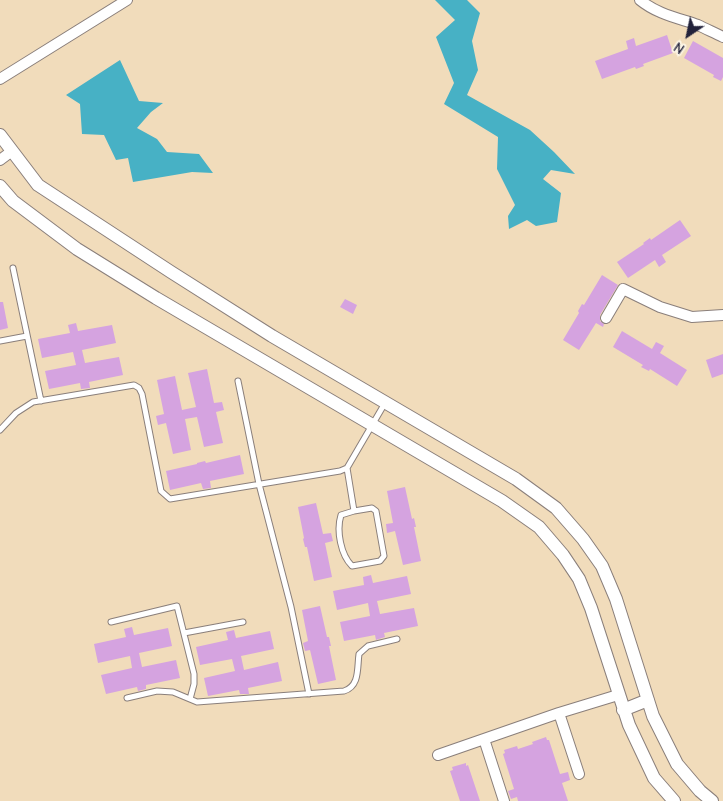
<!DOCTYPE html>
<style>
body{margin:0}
#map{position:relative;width:723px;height:801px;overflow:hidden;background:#f1dcbb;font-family:"Comic Neue",sans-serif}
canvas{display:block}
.north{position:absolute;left:663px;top:10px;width:50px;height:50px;-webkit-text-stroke:4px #fcf5e5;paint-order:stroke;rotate:214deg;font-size:14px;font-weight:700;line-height:20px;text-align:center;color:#22223b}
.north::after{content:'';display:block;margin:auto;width:18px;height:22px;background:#22223b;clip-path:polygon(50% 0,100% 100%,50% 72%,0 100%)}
</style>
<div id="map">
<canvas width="723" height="801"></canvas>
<div class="north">N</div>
</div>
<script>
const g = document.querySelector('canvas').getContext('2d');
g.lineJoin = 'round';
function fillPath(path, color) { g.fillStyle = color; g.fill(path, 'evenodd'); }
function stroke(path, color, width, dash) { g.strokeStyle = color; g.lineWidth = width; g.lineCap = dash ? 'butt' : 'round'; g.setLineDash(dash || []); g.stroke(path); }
fillPath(new Path2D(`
 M435 0H467L480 13 472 41 478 70 467 95 530 130 554 152 575 174 551 170 543 179 561 193 557 222 536 226 527 220 509 229 508 216 515 205 497 169 498 137 444 104 454 83 436 37 455 20Z
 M120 60 139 101 163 103 151 112 137 128 157 139 167 152 199 154 213 173 192 172 133 182 128 158 116 160 104 135 82 134 80 104 66 95Z`), '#47b1c5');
fillPath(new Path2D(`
 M667 35 673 53 643 64 644 66 636 69 635 67 602 79 595 61 628 49 626 41 634 38 636 46Z
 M693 41 723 58V77L721 81 713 77 714 75 684 58Z
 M680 220 691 236 662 255 666 262 659 267 655 260 628 278 617 262 644 244 643 243 650 238 651 240Z
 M602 275 618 285 600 315V321L604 324 603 327 596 323 579 350 563 340 579 313 578 311 582 304 584 305Z
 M345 299 357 305 353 314 340 307Z
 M0 302H3L8 328 0 330Z
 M76 323 78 331 112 325 116 343 82 350 85 363 119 357 123 375 89 382 90 388 81 389 80 383 49 389 45 371 76 365 73 352 42 358 38 339 70 333 68 325Z
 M622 331 652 349 656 342 664 346 660 353 687 370 677 386 650 369 649 371 641 367 643 365 613 347Z
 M723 354V374L712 378 706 360Z
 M207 369 214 403 222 402 224 410 216 412 223 443 204 447 197 417 185 419 191 450 173 454 166 423 158 425 156 416 164 414 157 380 175 376 182 410 196 407 188 373Z
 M240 455 244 474 210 481 211 488 203 489 201 483 170 490 166 471 197 464V463L205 461 206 463Z
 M405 487 412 519 414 518 416 527H414L421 561 403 565 395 531 387 533 386 524 393 523 387 491Z
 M316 503 323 534 331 533 333 541 325 543 332 577 314 581 307 547H305L303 539 304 538 298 507Z
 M371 575 373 583 407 576 411 594 377 601 380 614 414 608 418 626 384 633 385 637 376 640 375 635 344 641 340 622 370 616 368 603 337 610 333 591 364 585 363 577Z
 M320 606 327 637H329L331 646H329L336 680 318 684 310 650 305 651 303 643 308 641 302 610Z
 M132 627 134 635 168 628 172 646 139 653 142 667 176 660 180 678 146 685V689L138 691 137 687 106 694 101 675 132 668 130 656 98 663 94 644 126 637 124 629Z
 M234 630 236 638 270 631 274 649 241 656 244 670 278 662 282 681 248 688 249 694H240L239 690 208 696 204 678 235 671 232 659 200 665 196 647 228 640 226 632Z
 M546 737 547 740H549L560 774 568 772 570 780 562 783 568 801H518L517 797 511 799 508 791 514 789 503 754 505 753 504 750 517 746 518 749 533 744 532 742Z
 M466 763V766L468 765 480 801H460L450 771 453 770 452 767Z`), '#d5a3e0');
const service = new Path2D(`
 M13 268 41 401
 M0 341 27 336
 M238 381 259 484 291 607 309 694
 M0 430 16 413 33 402 134 385 139 388 142 394 161 491 170 499 340 471 347 468 385 403
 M347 468 354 511
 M372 508 376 511 384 556 380 561 352 566C341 555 336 531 341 515L354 511Z
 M111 622 177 606 194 674V684L190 699
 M184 633 243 622
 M127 698 157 691 173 692 197 702 344 691C360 686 357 668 359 654L368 646 397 639`);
const minor = new Path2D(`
 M640 0C657 14 678 18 698 25 706 29 715 33 723 37
 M0 79 127 0
 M0 160 12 151
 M606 318 623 289 660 307 692 317 723 315
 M559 713 579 774
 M484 739 504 801
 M438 755 559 713 618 695`);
const tertiary = new Path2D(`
 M0 135 38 185 171 272 272 336 516 479 556 508 583 539 602 566 616 599 653 716 677 764 700 791 712 801
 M0 186 13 201 77 249 156 298 502 501 539 527 563 555 579 579 591 608 629 725 654 778 674 801
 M623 710 648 700`);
stroke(service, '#8a7f7b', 7);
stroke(minor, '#8a7f7b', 12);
stroke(tertiary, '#8a7f7b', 14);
stroke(service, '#fff', 5);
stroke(minor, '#fff', 10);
stroke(tertiary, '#fff', 12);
</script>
